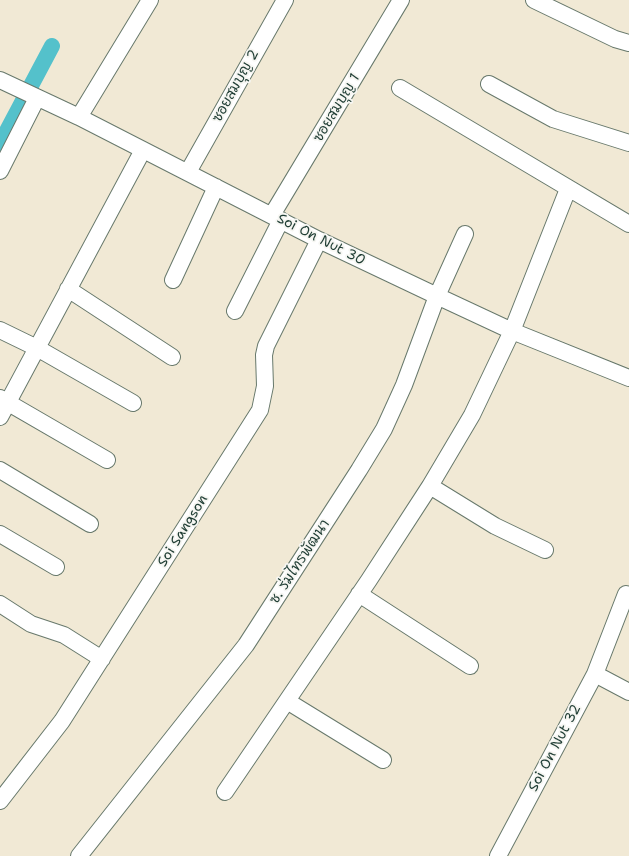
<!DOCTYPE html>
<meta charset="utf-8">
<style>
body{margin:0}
canvas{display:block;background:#f1e9d5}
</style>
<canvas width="629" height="856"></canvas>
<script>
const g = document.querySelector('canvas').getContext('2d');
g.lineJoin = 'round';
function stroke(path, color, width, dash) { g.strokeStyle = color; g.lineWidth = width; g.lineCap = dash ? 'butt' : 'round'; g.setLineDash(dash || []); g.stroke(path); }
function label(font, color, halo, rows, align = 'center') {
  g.font = font + ' "Shantell Sans","Playpen Sans Thai",sans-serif'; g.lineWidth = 3.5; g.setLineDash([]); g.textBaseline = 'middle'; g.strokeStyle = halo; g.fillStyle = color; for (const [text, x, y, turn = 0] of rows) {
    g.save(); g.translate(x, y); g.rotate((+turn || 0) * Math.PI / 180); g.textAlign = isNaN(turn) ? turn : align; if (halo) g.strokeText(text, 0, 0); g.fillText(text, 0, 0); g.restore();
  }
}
stroke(new Path2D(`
 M0 144 52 46`), '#54c1cb', 16);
const minor = new Path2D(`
 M534 0 615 39 629 43
 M0 80 79 117 319 240 437 296 512 331 629 378
 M489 84 553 119 629 143
 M400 88C477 133 552 179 629 224
 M79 117 150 0
 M0 171 37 98
 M188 172 285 0
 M272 215 401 0
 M173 280 216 187
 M68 289 172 357
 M235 311 281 220
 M0 330 37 348 133 403
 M0 398 107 460
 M0 417 143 150
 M0 470 90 524
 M430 486 495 526 545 550
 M0 534 56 567
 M359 594 470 666
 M0 604 31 624 64 635 102 659
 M595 674 626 594
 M287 701 383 760
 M225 792 369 580 430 486 472 415 512 331 568 189
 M0 801 62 721 260 410 265 386 264 355 266 346 319 240
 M79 856 246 645 359 470 384 429 404 385 437 296 465 234
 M498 856 595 674 629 692`);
stroke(minor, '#68796c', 18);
stroke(minor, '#fff', 16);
label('14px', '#1f3d34', '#f6f6f2', [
 ["ซอยสมบุญ 2",236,86,-61],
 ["ซอยสมบุญ 1",337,108,-59],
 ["Soi On Nut 30",321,240,27],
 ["Soi Sangson",183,531,-58],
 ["ซ. ร่มไทรพัฒนา",300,562,-57],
 ["Soi On Nut 32",555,748,-62]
]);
</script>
